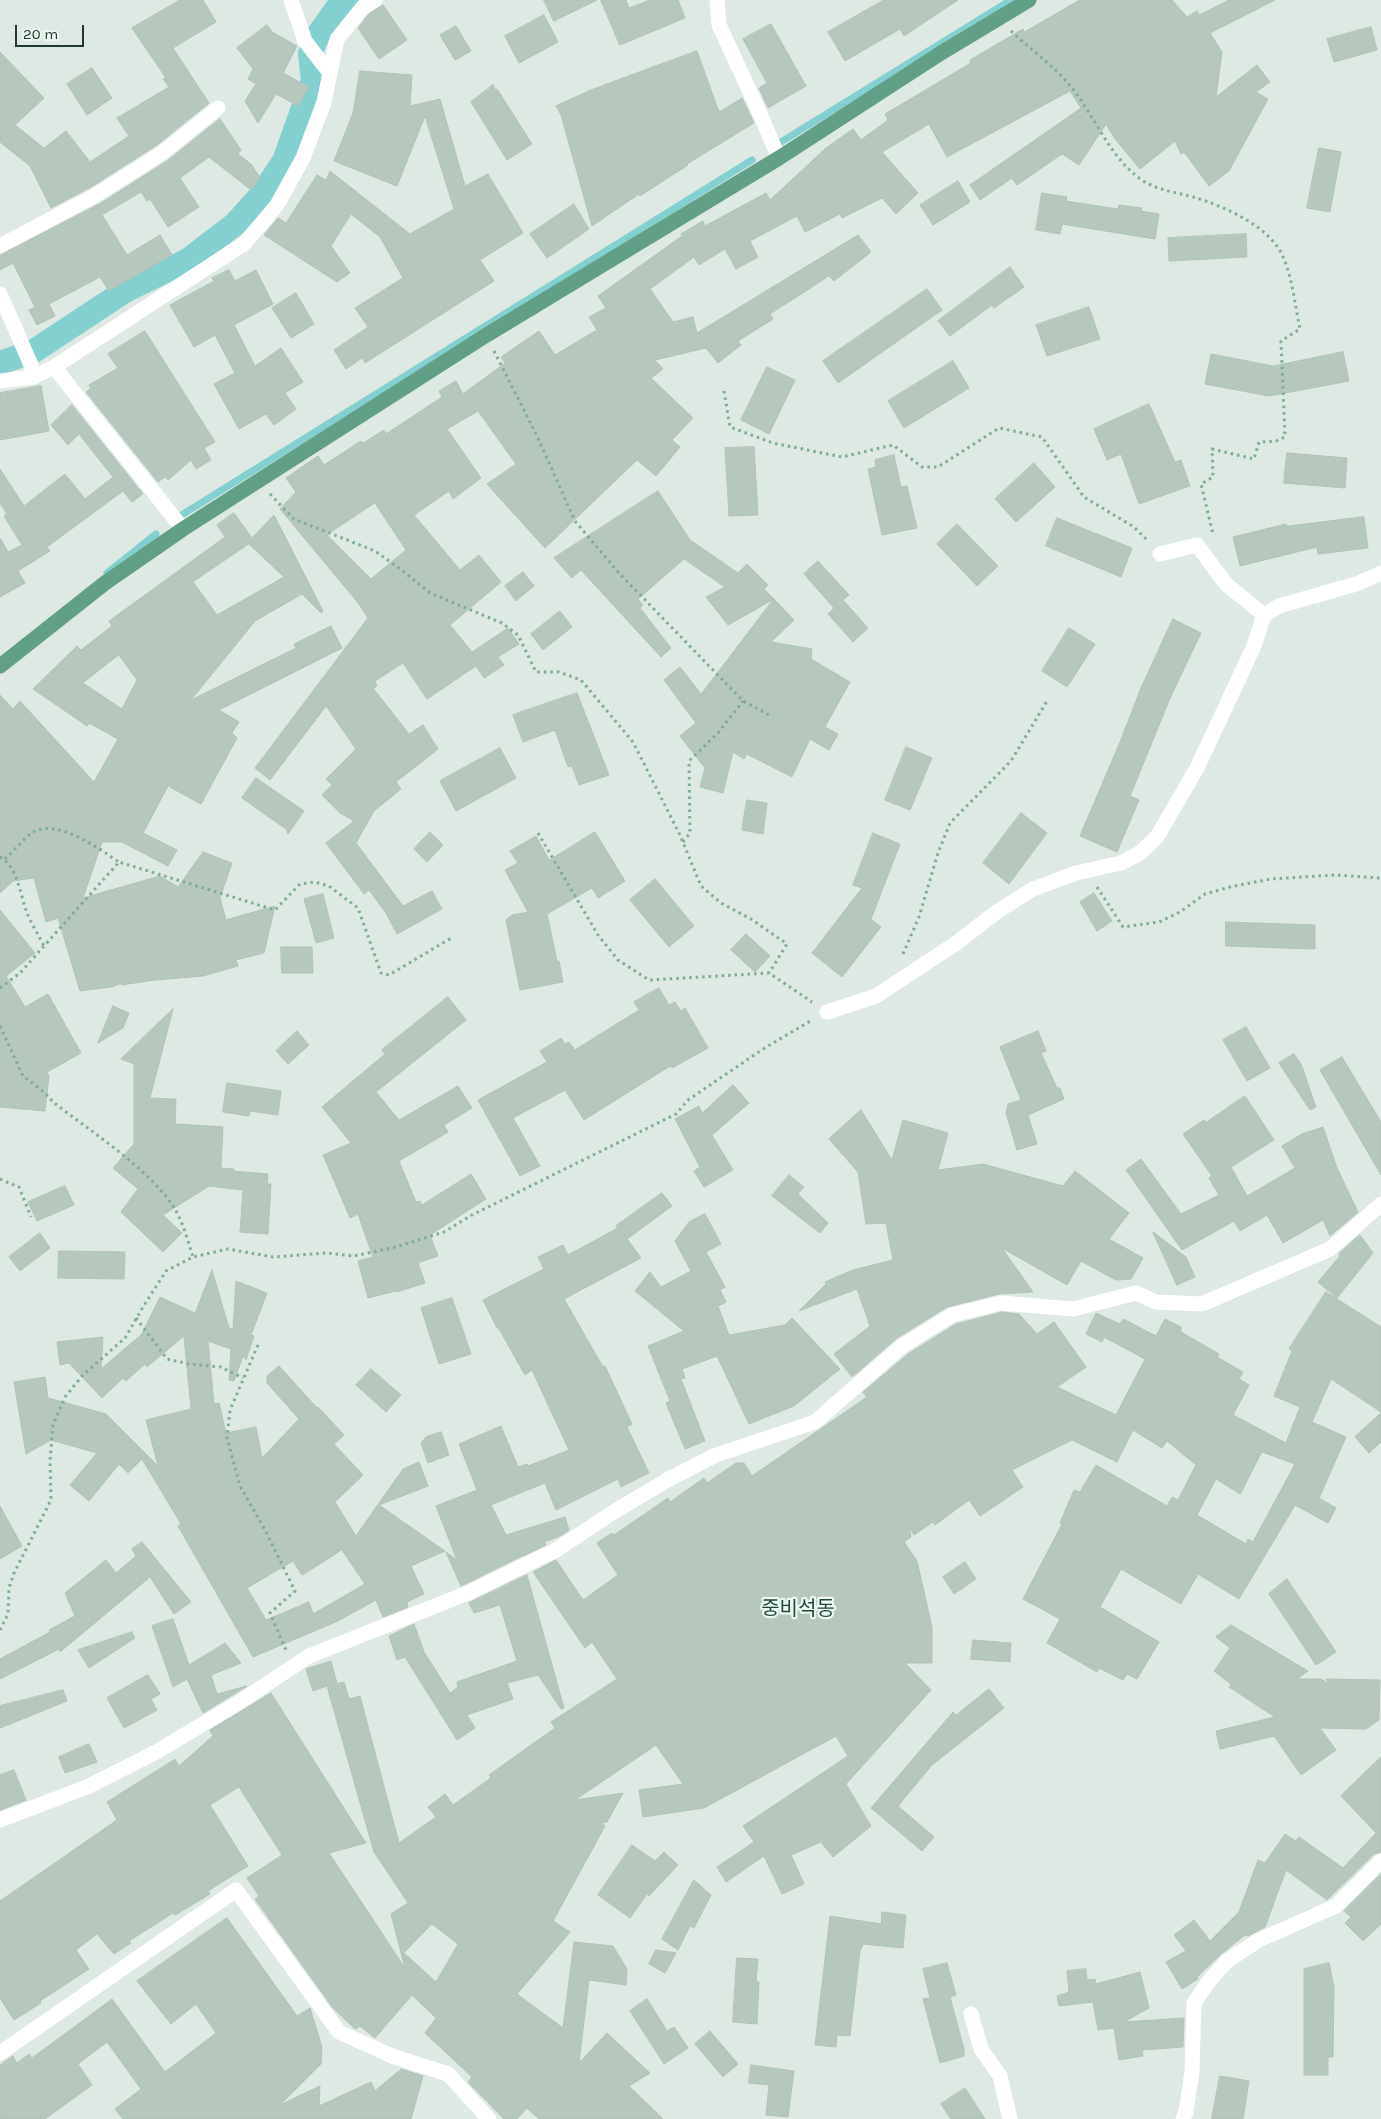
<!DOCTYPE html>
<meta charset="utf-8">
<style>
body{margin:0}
#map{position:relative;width:1381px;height:2119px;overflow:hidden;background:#dde9e2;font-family:Karla,sans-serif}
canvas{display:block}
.scale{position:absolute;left:15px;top:25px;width:69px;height:22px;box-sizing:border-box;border:2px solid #1f392e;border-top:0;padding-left:6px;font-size:15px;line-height:18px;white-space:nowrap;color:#1f392e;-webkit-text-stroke:4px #edf6f0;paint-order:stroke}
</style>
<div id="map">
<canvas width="1381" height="2119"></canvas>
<div class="scale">20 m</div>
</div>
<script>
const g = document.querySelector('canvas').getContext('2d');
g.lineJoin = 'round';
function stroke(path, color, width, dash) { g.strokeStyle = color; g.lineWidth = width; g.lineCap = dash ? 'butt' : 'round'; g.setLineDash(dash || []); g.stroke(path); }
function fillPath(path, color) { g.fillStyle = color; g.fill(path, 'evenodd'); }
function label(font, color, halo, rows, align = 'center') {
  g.font = font + ' Karla,"Noto Sans KR",sans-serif'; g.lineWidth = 4.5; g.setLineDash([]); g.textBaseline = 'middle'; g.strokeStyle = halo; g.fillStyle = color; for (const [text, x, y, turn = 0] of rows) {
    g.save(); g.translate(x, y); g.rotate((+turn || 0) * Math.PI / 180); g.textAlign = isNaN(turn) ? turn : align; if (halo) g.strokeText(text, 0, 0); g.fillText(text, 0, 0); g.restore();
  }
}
stroke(new Path2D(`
 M781 142 1011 0
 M180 516 752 160
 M107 573 156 534`), '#84d0d0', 7);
stroke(new Path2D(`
 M0 363 34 351 125 291 188 260 235 224 262 194 284 161 313 80 310 54 318 35 337 8 347 0`), '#84d0d0', 24);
const building = new Path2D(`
 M180 0H203L216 22 173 48 209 103 157 145 91 187 51 208 30 166 0 142V52L44 98 15 125 44 148 66 131 90 162 129 136 117 118 169 87 163 79 166 78 132 28Z
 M544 0H597L554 21Z
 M601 0H626L629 8 650 0H678L685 18 620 45Z
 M884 0H958L904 36 900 29 845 61 828 32Z
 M1080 0H1172L1187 17 1197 11 1199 15 1229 0H1275L1210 33 1222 52 1216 97 1257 65 1270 82 1256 92 1268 99 1229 171 1209 186 1184 152 1181 154 1175 141 1140 169 1115 139 1106 124 1079 165 1062 154 1017 185 1012 178 980 200 970 185 1081 108 1070 91 947 157 929 124 882 152 918 193 896 214 882 198 842 218 840 214 805 232 797 216 750 241 758 257 736 269 725 249 699 265 694 257 650 289 673 322 693 317 697 333 858 235 871 252 834 281 829 276 770 314 773 319 738 341 741 345 718 363 706 348 655 360 663 369 651 378 693 418 672 440 680 447 656 476 637 460 545 548 487 484 516 464 478 411 447 429 481 478 453 499 449 491 414 515 460 570 479 555 501 582 450 625 472 652 508 628 519 644 498 657 504 665 484 678 476 666 427 699 403 663 375 681 377 686 373 688 409 734 423 725 438 749 396 782 401 789 374 811 356 843 403 906 432 891 442 909 397 934 386 913 369 890 364 894 326 843 354 821 340 813 322 795 332 785 326 779 356 749 326 706 270 780 255 768 368 618 359 604 280 509 296 492 286 478 318 456 324 465 361 441 363 443 384 430 386 434 442 397 439 391 456 381 463 394 505 363 501 357 539 331 555 355 597 330 589 317 606 308 598 296 682 236 681 234 703 221 705 226 766 193 770 200 826 148 853 129 861 140 888 120 885 114 971 63 970 60 1023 29 1024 32ZM375 503 406 550 371 579 327 535Z
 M383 5 407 40 379 59 358 28 369 14Z
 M544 15 558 42 519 63 505 36Z
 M771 24 806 86 768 108 759 88 767 83 743 39Z
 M267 25 272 32 297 46 283 73 309 87 298 106 276 94 258 123 245 101 256 84 248 79 253 69 237 48Z
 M456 26 471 51 455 60 440 35Z
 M1371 27 1377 50 1334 62 1327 39Z
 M697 51 719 112 742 98 754 123 687 164 688 165 640 196 639 194 592 226 561 115 556 106 591 90Z
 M92 68 112 98 87 115 67 84Z
 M360 71 412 75 410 106 440 99 465 186 488 174 523 233 480 260 494 281 365 363 362 358 346 369 334 350 368 327 355 308 403 278 380 237 351 214 331 246 350 273 337 282 264 235 278 218 286 223 317 175 326 180 330 171 410 234 454 209 425 116 397 186 334 161 353 113Z
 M493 85 495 90 497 89 532 144 507 160 471 102Z
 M220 119 241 150 238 154 251 164 260 178 251 190 209 157 180 178 199 207 168 227 150 199 147 201 141 192 102 215 127 255 160 235 172 255 109 291 100 277 49 304 55 316 37 325 29 310 35 307 13 263 0 270V255L101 203 167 161Z
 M1319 148 1341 152 1330 212 1307 208Z
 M958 181 970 202 933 225 920 205Z
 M1042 193 1067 197 1066 201 1118 209 1119 205 1142 208 1141 211 1159 214 1155 239 1062 224 1060 234 1036 230Z
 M574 204 589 229 547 258 530 234Z
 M1246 234 1247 257 1169 261 1168 238Z
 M1010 267 1024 287 994 308 992 305 950 336 938 321Z
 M229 270 235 281 256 270 273 304 234 325 255 366 281 348 303 382 285 393 296 409 274 425 266 414 239 429 214 384 235 373 215 335 194 347 170 305 214 281 212 278Z
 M927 289 942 310 838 383 823 361Z
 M296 293 314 324 291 338 272 308Z
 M1089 307 1100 339 1047 356 1036 325Z
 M145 331 215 442 204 448 211 460 196 469 191 460 168 480 165 477 158 482 86 392 91 388 89 385 118 368 108 354Z
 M1343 352 1349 381 1269 396 1205 384 1211 354 1273 366Z
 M953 361 969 388 904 428 888 401Z
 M767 367 795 380 769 434 741 420Z
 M41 386 49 431 0 440V393Z
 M1149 404 1175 462 1181 460 1190 486 1139 504 1121 454 1107 460 1094 429Z
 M72 405 143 494 132 502 123 491 47 547 50 551 18 571 25 583 0 597V538L8 552 22 545 4 516 7 514 0 503V469L24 506 65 474 85 499 113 477 79 434 68 445 51 425Z
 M754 447 758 515 729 516 725 448Z
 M1287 453 1347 458 1345 488 1284 483Z
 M894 455 901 487 907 486 917 528 882 535 868 469 876 467 875 460Z
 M1034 463 1055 487 1016 522 995 499Z
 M658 491 690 540 738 573 747 564 768 585 764 589 774 599 728 625 706 597 725 587 684 559 638 599 643 605 640 608 671 648 661 657 581 570 572 578 554 558Z
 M234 513 252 538 274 515 323 611 321 613 302 594 255 621 191 700 296 648 294 644 331 626 342 648 219 710 239 722 232 733 237 738 201 804 168 786 143 833 177 850 168 866 122 842H102L83 898 160 876 178 887 203 852 232 863 220 898 226 920 275 906 264 953 236 960 238 966 203 976 155 980 121 985 122 983 111 987 80 991 58 918 46 922 34 878 13 881 0 893V695L13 709 20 701 94 782 118 739 89 723 87 726 33 689 77 646 81 650 112 626 109 621 225 537 217 525ZM249 544 284 577 217 615 193 582ZM119 655 137 680 122 709 83 683Z
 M1364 517 1368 548 1318 554 1317 547 1240 566 1233 537 1286 524 1287 526Z
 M1057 518 1132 548 1121 577 1046 546Z
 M957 524 998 566 977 586 937 544Z
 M818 561 849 595 843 600 868 628 853 642 828 614 834 608 804 574Z
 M523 572 534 586 516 601 505 586Z
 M774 599 794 620 771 642 812 649 811 659 850 682 825 727 838 734 829 750 810 739 792 777 747 754 744 759 733 752 723 793 700 787 705 768 680 736 696 723 664 680 680 667 701 694Z
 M560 611 572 627 543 650 531 634Z
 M1173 619 1201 633 1171 696 1130 796 1139 800 1117 852 1080 836 1120 742 1141 688Z
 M1069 628 1095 644 1067 687 1042 671Z
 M577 693 609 775 579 785 572 766 568 767 555 730 523 742 513 715Z
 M906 747 932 758 910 810 885 800Z
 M500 748 516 778 456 811 440 781Z
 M256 778 304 811 288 834 286 829 242 798Z
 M747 800 767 803 763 834 742 830Z
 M1021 813 1047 833 1009 884 983 863Z
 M430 832 443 845 427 862 414 849Z
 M595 832 625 881 598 898 592 888 547 914 557 961H559L563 982 520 990 506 920 512 915 528 912 505 870 518 863 510 851 536 836 549 860Z
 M873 833 900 844 871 919 881 927 842 977 812 953 862 888 853 885Z
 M655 879 694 926 669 947 630 900Z
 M1094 893 1112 921 1097 931 1080 902Z
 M323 894 334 938 316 943 304 899Z
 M0 910 35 953 6 976 25 1007 48 994 81 1053 47 1072 49 1076 45 1111 0 1107Z
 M1226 922 1315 925V949L1226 946Z
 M746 934 770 956 755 972 731 950Z
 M281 947H312L313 973H282Z
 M659 988 669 1005 675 1002 681 1011 685 1008 708 1048 672 1068 670 1066 584 1120 565 1090 513 1118 540 1166 520 1176 478 1100 547 1062 540 1051 561 1038 565 1044 569 1042 575 1050 639 1010 634 1002Z
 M448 997 466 1020 376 1092 399 1120 458 1086 472 1108 444 1125 448 1132 399 1161 416 1202 420 1201 422 1205 471 1174 486 1199 430 1235 438 1256 418 1263 425 1283 397 1292 396 1291 368 1298 358 1261 373 1257 358 1214 350 1218 323 1155 351 1143 322 1107 385 1054 382 1050Z
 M113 1006 129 1013 123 1028 98 1043Z
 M173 1009 150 1098 176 1099 175 1124 223 1127 221 1168 234 1169 233 1171 268 1174 267 1184H271L268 1234 240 1232 243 1190 209 1186 163 1215 182 1233 163 1252 121 1212 138 1189 113 1168 133 1145 134 1146V1064L121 1059Z
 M1246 1027 1270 1068 1247 1081 1223 1040Z
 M297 1031 309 1045 288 1064 276 1051Z
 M1038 1031 1046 1051 1041 1053 1057 1088H1060L1064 1099 1028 1115 1037 1144 1017 1150 1006 1113 1008 1104 1021 1100 1000 1047Z
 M1294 1054 1301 1064 1316 1107 1310 1110 1279 1063Z
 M1342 1057 1381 1122V1175L1320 1070Z
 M227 1083 281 1091 278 1115 250 1111 249 1116 223 1112Z
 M733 1085 749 1103 712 1135 733 1170 704 1187 694 1171 700 1167 675 1119 699 1106 702 1113Z
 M1245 1096 1274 1140 1231 1167 1247 1196 1295 1168 1282 1146 1302 1134 1323 1127 1337 1168 1358 1212 1330 1236 1323 1220 1283 1243 1267 1215 1240 1231 1234 1221 1182 1250 1126 1170 1141 1159 1181 1214 1219 1195 1209 1178 1212 1176 1183 1134 1204 1120 1206 1122Z
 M861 1110 892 1160 903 1120 948 1133 938 1170 983 1164 1063 1186 1075 1171 1129 1213 1109 1239 1143 1258 1131 1279 1116 1280 1081 1261 1067 1285 1002 1248 1033 1292 999 1294 947 1307 897 1338 852 1377 834 1354 870 1326 857 1289 799 1311 826 1284 825 1282 853 1270 893 1260 886 1223 866 1224 858 1172 829 1139Z
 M789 1175 804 1187 798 1194 828 1223 820 1233 772 1196Z
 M65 1186 74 1205 37 1221 28 1202Z
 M662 1193 672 1206 627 1239 625 1236 641 1258 564 1299 603 1367 605 1366 632 1424 627 1427 649 1473 621 1487 618 1479 556 1510 545 1483 491 1505 506 1535 565 1517 569 1530 558 1537 544 1542 546 1545 523 1556 520 1553 522 1556 461 1586 446 1552 457 1560 436 1506 477 1490 459 1444 501 1426 518 1467 527 1464 528 1466 569 1450 532 1370 525 1375 498 1327 497 1328 483 1300 544 1269 538 1257 563 1245 568 1255 618 1228 616 1226Z
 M705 1214 721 1244 706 1252 725 1287 720 1290 726 1302 718 1306 729 1335 785 1325 792 1318 840 1369 794 1406 749 1424 717 1356 682 1369 685 1378 681 1379 705 1441 685 1449 666 1403 670 1401 648 1346 684 1331 635 1291 650 1272 661 1287 691 1271 675 1241 689 1222Z
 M1153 1232 1186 1257 1195 1277 1177 1285Z
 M40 1233 50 1248 20 1271 9 1257Z
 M1360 1235 1373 1253 1337 1298 1318 1282 1340 1256 1339 1254Z
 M59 1251 125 1252 124 1279 58 1278Z
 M212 1270 229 1328 233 1329 236 1281 267 1293 251 1335 254 1336 246 1360 243 1356 234 1381 229 1380 231 1349 208 1341 214 1404 219 1403 226 1433 256 1427 262 1458 299 1419 267 1383V1376L279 1366 317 1408 318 1407 344 1435 334 1444 363 1475 335 1502 356 1536 403 1469 419 1462 428 1486 379 1505 445 1551 411 1566 424 1594 407 1602 408 1607 383 1617 376 1600 338 1621 253 1657 178 1526 181 1524 142 1459 128 1473 119 1464 89 1501 70 1485 97 1453 51 1440 26 1454 14 1382 45 1377 48 1398 106 1414 158 1466 146 1420 191 1409 184 1336 147 1367 145 1364 126 1381 123 1378 102 1398 69 1363 60 1365 57 1342 103 1337 101 1369 142 1334 160 1297 195 1313ZM342 1550 365 1584 313 1614 309 1602 266 1620 247 1588 293 1561 302 1575Z
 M1326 1292 1381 1327V1412L1331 1379 1312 1422 1346 1437 1319 1498 1336 1508 1328 1523 1295 1505 1239 1599 1198 1574 1181 1604 1121 1569 1100 1607 1159 1642 1137 1679 1127 1674 1123 1680 1099 1668 1097 1672 1047 1643 1060 1619 1023 1599 1062 1524 1060 1523 1074 1490 1080 1492 1096 1465 1167 1506 1172 1497 1178 1500 1196 1465 1167 1441 1162 1448 1133 1430 1117 1462 1072 1440 1012 1470 1023 1487 980 1516 969 1500 935 1525 933 1522 914 1535 909 1526 911 1537 904 1542 917 1561 932 1627V1663H905L931 1690 846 1784 871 1826 833 1857 821 1842 791 1855 804 1884 782 1894 764 1856 726 1882 717 1867 754 1842 743 1826 848 1756 836 1736 704 1808 643 1817 639 1790 683 1784 656 1745 575 1800 623 1793 607 1822 601 1823 605 1826 553 1921 570 1932 517 1994 563 2028 574 1942 613 1946 627 1969 626 1985 589 1980 579 2063 607 2033 650 2073 629 2086 663 2119H539L527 2108 517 2119H504L468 2082 472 2077 425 2033 436 2018 412 1995 375 2038 360 2026 355 2029 333 2008 255 1899 259 1896 247 1878 282 1855 239 1787 210 1805 248 1866 208 1891 210 1894 175 1915 173 1913 129 1941 131 1943 114 1954 97 1934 76 1950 89 1969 40 2001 41 2003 14 2020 0 1998V1901L117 1820 107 1802 175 1759 179 1766 213 1736 210 1730 271 1693 366 1843 329 1853 405 1968 391 1914 408 1903 374 1852 327 1686 313 1691 306 1669 331 1661 337 1683 331 1685 344 1682 349 1699 360 1696 399 1843 436 1817 428 1807 445 1794 453 1805 491 1778 489 1775 555 1728 551 1722 617 1679 592 1642 585 1648 533 1572 556 1560 583 1600 618 1575 597 1543 612 1533 614 1535 668 1498 670 1502 704 1478 707 1483 736 1463H744L752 1476 867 1397 863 1392 908 1354 956 1324 1002 1312 1019 1314 1037 1334 1054 1322 1086 1367 1057 1387 1116 1415 1145 1359 1104 1337 1102 1342 1086 1334 1096 1313 1120 1324 1123 1319 1156 1336 1165 1319 1181 1327V1332L1219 1354 1217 1357 1243 1372 1239 1379 1249 1385 1233 1415 1286 1443 1300 1407 1274 1396 1292 1351 1289 1349ZM1262 1452 1295 1464 1253 1542 1248 1539 1246 1544 1197 1515 1216 1479 1240 1494ZM432 1924 458 1944 436 1982 404 1953Z
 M452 1298 471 1354 439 1364 421 1308Z
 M371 1369 401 1395 386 1412 356 1385Z
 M1381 1413V1442L1369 1453 1355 1437Z
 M441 1432 449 1455 428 1463 421 1443 426 1437Z
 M0 1506 22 1546 0 1559Z
 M142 1542 191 1602 174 1614 150 1577 60 1652 59 1649 0 1679V1659L50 1632 49 1630 75 1616 65 1593 106 1560 116 1573 136 1556 132 1549Z
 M965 1562 976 1579 954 1594 943 1577Z
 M527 1575 564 1708 561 1709 538 1675 507 1683 513 1699 467 1715 475 1728 457 1740 405 1657 397 1660 389 1636 414 1624 424 1652 450 1693 458 1687 457 1682 517 1661 500 1605 474 1613 469 1603Z
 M1287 1579 1336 1652 1316 1665 1269 1594Z
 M173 1619 189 1665 225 1643 241 1663 211 1675 217 1694 247 1686 203 1713 187 1679 173 1687 152 1626Z
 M1231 1625 1308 1671 1297 1679H1321L1329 1684 1326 1679 1380 1680 1379 1720 1366 1729 1320 1728 1336 1750 1301 1775 1274 1736 1220 1749 1216 1731 1275 1717 1229 1687 1231 1684 1214 1671 1230 1648 1216 1637Z
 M132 1632 135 1638 89 1668 78 1650Z
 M973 1640 1011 1643 1010 1662 971 1659Z
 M148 1675 160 1694 151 1699 157 1710 124 1728 107 1698Z
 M989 1689 1004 1708 932 1765 898 1806 934 1837 922 1851 871 1808 953 1712 956 1715Z
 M63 1690 67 1701 0 1728V1706Z
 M89 1744 97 1762 65 1773 59 1757Z
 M1381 1757V1852L1374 1854 1327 1900 1286 1870 1265 1927 1248 1936 1245 1935 1220 1955 1197 1977 1198 1979 1182 1989 1166 1962 1186 1951 1174 1935 1194 1920 1210 1941 1239 1912 1258 1860 1265 1863 1285 1834 1296 1841 1299 1837 1343 1868 1376 1833 1341 1796Z
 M14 1770 26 1800 0 1810V1775Z
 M632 1845 655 1861 664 1852 678 1865 649 1896 647 1894 630 1918 598 1895Z
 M1381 1874V1924L1363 1941 1345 1923 1351 1917 1344 1911Z
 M694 1880 711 1895 694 1928 690 1926 678 1950 662 1939Z
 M882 1912 906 1915 903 1948 863 1944 860 1951 850 2036 837 2035 836 2047 815 2045 830 1916 881 1924Z
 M227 1918 297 2016 310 2008 322 2047 321 2064 280 2105 320 2086 319 2106 371 2082 375 2091 401 2069 423 2076 411 2119H123L115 2109 141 2089 107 2042 78 2064 92 2085 45 2119H0V2065L13 2056 17 2063 29 2054 32 2058 112 1999 165 2072 216 2033 196 2004 171 2024 137 1981Z
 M656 1950 676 1953 665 1973 649 1964Z
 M737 1958 758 1959 756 1982H759L757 2024 733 2022Z
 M947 1963 956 1995 950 1997 964 2049V2056L940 2063 923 1999 930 1998 923 1969Z
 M1329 1963 1334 1987 1333 2057H1328V2075H1304V1969Z
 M1086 1969 1087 1980 1095 1979 1096 1984 1140 1972 1149 2008 1124 2022 1184 2018 1183 2047 1142 2050 1143 2056 1119 2060 1114 2028 1098 2030 1093 2002 1059 2006 1057 1996 1069 1992 1067 1971Z
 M647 1999 667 2031 674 2027 688 2048 664 2064 630 2011Z
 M710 2031 738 2064 723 2077 695 2044Z
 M751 2065 794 2071 788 2117 766 2115 769 2085 749 2083Z
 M1220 2076 1249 2081 1243 2119H1212Z
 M965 2088 985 2119H951L941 2104Z`);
fillPath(building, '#b6c7bd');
stroke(building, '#b0c3b8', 1);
stroke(new Path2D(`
 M1011 31C1029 48 1051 64 1067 82 1091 109 1106 150 1134 174 1152 190 1171 191 1193 197 1224 206 1272 227 1284 259 1293 281 1295 306 1300 329L1281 341 1285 437 1276 441 1259 442 1254 459 1212 449 1213 477 1201 484 1213 534
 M494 351 537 436 575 521 618 572 743 701 769 715
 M724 391 730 427 773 443 842 457 893 445 922 467H938L999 428 1042 437 1084 497 1134 527 1148 541
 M270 494 294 519 375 551 399 568 430 593 502 623 518 635 536 672H559L581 680 633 742 680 835 701 886 721 903 751 919 787 944 769 973
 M538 833 598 935 618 960 649 980 769 973 812 1002
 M683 842 690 833 689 761 718 733 743 701
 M0 857C17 866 20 893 26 910 30 922 38 934 44 946
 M5 859C14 851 23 839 33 832 58 818 99 849 119 862
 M1097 887 1123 927 1159 922 1180 912 1205 894 1230 887 1271 879 1335 875 1381 878
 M903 954 919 917 938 853 950 823 1011 761 1047 701
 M0 988 20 973 119 862 275 910 300 884 315 882 329 886 358 908 381 973 389 975 453 937
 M0 1026 23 1076 44 1092 53 1102C90 1131 153 1171 176 1211 184 1225 188 1242 193 1257
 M0 1179 19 1187 31 1217
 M136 1318 167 1359 189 1364 221 1367 243 1378
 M258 1345 230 1410 227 1438 240 1486 266 1532 295 1591 270 1613 286 1650
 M0 1630 8 1614 9 1588 14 1573 51 1500 50 1461 53 1425 65 1397 82 1376 125 1338 143 1307 166 1271 193 1257 228 1249 273 1257 326 1253 354 1256 396 1247 444 1232 472 1215 676 1114 688 1100 763 1049 812 1020`), '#7dad97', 3, [2.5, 4]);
stroke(new Path2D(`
 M291 0 305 41 329 72
 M717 0 719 25 757 107 779 158
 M0 246 96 195 162 153 218 108
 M0 294 31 365 33 377
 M54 367 183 529
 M0 381 33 377 54 367 245 243 277 205 303 158 324 102 337 39 363 7 375 0
 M1160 554 1197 545 1226 584 1264 615
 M827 1012 876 996 955 944 998 911 1033 889 1076 873 1121 863 1140 853 1157 837 1197 768 1254 646 1264 615 1279 606 1356 584 1381 573
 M0 1820 87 1787 158 1751 238 1703 309 1656 468 1593 556 1550 612 1513 669 1479 716 1455 815 1422 902 1346 952 1315 1001 1303 1073 1309 1136 1293 1156 1302 1202 1304 1330 1249 1381 1204
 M971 2014 981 2049 1000 2076 1010 2119
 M0 2053 236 1890 339 2032 392 2056 448 2074 489 2119
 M1183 2119 1186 2112 1192 2071 1194 2003 1209 1981 1227 1961 1259 1940 1336 1906 1381 1861`), '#fff', 15);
stroke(new Path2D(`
 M0 666 105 583 183 529 485 336 779 158 941 53 1029 0`), '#61a086', 15);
label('20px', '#1b4a38', '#edf6f0', [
 ["중비석동",798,1609]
]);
</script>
